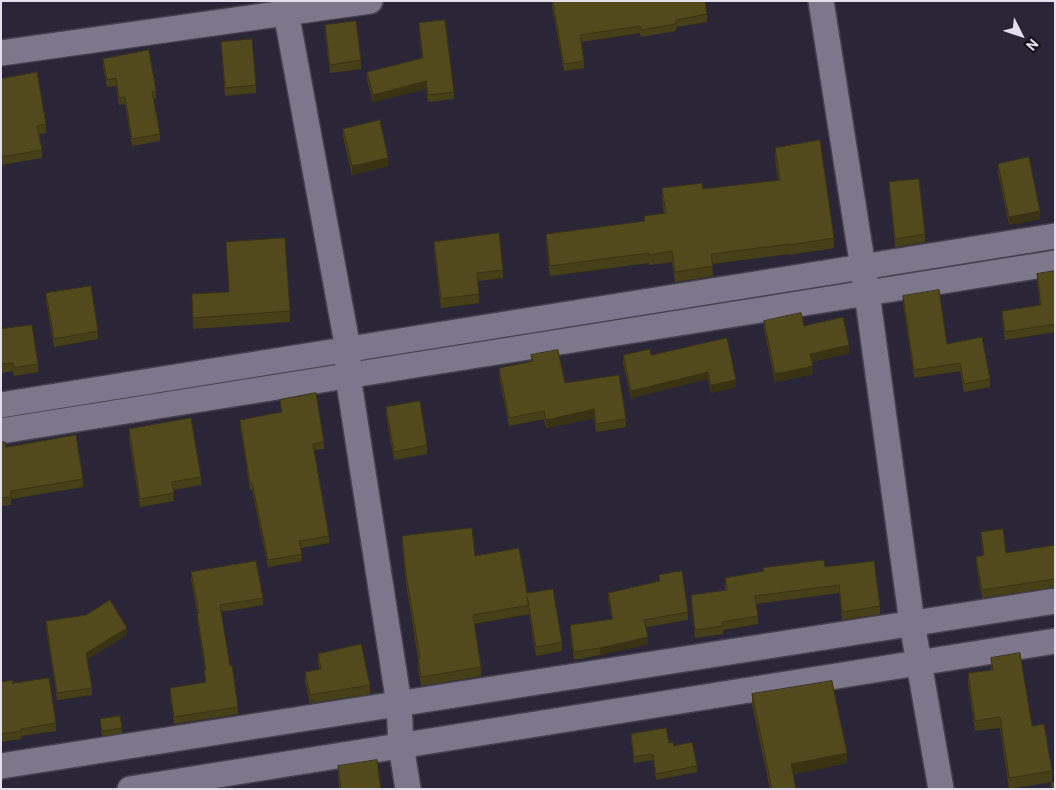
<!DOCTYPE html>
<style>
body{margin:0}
#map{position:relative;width:1056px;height:790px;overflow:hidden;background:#2b2637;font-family:Roboto,sans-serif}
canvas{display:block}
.frame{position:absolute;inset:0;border:2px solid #e3e0ec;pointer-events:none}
.north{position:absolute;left:996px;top:10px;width:50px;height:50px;-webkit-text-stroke:4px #131118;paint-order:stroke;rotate:131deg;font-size:14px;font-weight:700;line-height:20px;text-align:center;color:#e3e0ec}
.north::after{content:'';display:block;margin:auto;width:18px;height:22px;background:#e3e0ec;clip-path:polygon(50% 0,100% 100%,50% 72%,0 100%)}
</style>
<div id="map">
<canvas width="1056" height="790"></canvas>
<div class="frame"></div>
<div class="north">N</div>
</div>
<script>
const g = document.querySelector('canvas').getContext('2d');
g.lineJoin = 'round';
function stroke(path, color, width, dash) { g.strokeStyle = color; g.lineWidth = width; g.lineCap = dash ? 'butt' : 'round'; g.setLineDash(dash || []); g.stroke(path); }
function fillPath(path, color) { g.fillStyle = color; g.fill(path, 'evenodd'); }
const minor = new Path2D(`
 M284 1 348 349V376L399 704 401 745 408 789
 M821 1 867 293 912 623 941 789
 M1 53 370 1
 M1 405 1055 236
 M1 431 1055 263
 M1 766 1055 601
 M130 789 1055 641`);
stroke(minor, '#46414f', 28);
stroke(minor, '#7d778c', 25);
fillPath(new Path2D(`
 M552 1 707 14V22L676 27V31L641 37 640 33 581 42 584 61V68L564 71 552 7Z
 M419 23 454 92V99L428 102 426 89 373 102 367 79V72L422 59 419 31Z
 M325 25 361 60V69L330 73 325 33Z
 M221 42 256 85V93L225 96Z
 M103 59 156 91V98L154 99 160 134V141L132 146 125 104 119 105 116 86 107 87 103 66Z
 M1 79 46 124V133L39 134 42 150V158L1 165Z
 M343 129 388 166 352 175 343 137Z
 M775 148 834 238V248L789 255V254L712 264 713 276 675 282 672 262 649 265V263L550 276 546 244V234L644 221V216L664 214 662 199V188L703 189 778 180 775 158Z
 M998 164 1040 219 1009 225 998 172Z
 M889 182 925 234V242L895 247 889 191Z
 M226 242 290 311V322L193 329 192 294 229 292Z
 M434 242 503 270V278L478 281 479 303 441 308 434 250Z
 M1055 271V332L1005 340 1002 320V311L1040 305 1037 282V274Z
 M46 293 98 331V339L54 347 46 301Z
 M903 296 947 344 990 379V387L964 392 960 371 914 378 903 304Z
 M764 321 849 353 812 362 813 374 775 382 764 329Z
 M1 329 38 364V372L14 376 13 371 1 373Z
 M727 338 736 387 711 393 708 379 631 398 623 363V355H651Z
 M531 355 565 383 626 419V427L596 432 594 418 546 428 544 419 509 426 499 376V368L531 362Z
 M280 400 324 442V449L314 450 329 536V543L301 548 302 561 268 567 252 490H250L240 426V420L281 412Z
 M386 407 427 445V454L394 460 386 415Z
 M129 429 201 477V485L173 490 174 501 140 507 129 438Z
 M1 442 6 447 83 479V487L11 499V505L1 506Z
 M981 532 1006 553 1055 545V587L982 598 976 564V557L983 555 981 540Z
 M402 536 475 556 527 593 562 642V651L536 656 529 614 474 624 481 667V676L421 686 418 668V659L406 584 402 545Z
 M825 567 880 606V614L842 620 839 593 756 604 758 616V624L723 630V634L695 638 691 603V595L725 590V578Z
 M191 572 263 598V605L221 612 230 666 238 707V714L174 724 170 695V688L205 683V670L197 620V613L191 579Z
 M659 575 688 612V620L646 627 648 644 600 655 574 660 570 633V625L612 619 608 600V593L659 581Z
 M46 621 127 635 87 659 92 688V695L57 700 46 628Z
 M318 654 370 685V694L310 703 305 681V672L319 669 318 662Z
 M991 658 1032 726 1052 771V782L1009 789 1000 728 975 731 968 684V673L991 670Z
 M1 682 13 683 56 723V731L21 736V739L1 742Z
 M752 694 847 763 793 774 796 789H770L752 704Z
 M100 719 122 728V733L102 736Z
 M631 734 669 743 674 746 697 766V772L656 780 653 760 634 763 631 740Z
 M338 766 381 789H339L338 776Z`), '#473f18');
fillPath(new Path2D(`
 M426 81V89L373 102V95Z
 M388 158V166L352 175V166Z
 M1040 211V219L1009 225V217Z
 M849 345V353L810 362V354Z
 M813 366V374L775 382V374Z
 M708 372V379L631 398V391Z
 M736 380V387L711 393V385Z
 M594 409V418L546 428V420Z
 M127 628V635L86 660V653Z
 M648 637V644L600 655V648Z
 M847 753V763L791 775V764Z`), '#393314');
const building = new Path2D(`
 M553 1H705L707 14 676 20V24L641 30 640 26 580 35 584 61 564 64Z
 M445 20 454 92 428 95 426 81 373 95 367 72 423 58 419 23Z
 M356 21 361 60 330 65 325 25Z
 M252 39 256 85 225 88 221 42Z
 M149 50 156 91 152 92 160 134 132 139 125 97 119 98 116 78 107 80 103 59Z
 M37 72 46 124 37 126 42 150 1 157V79Z
 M380 120 388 158 352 166 343 129Z
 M820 140 834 238 789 245V244L711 254 713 266 675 272 672 251 649 255V253L550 266 546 234 645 221 644 216 666 213 662 188 702 183 703 189 780 180 775 148Z
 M1029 157 1040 211 1009 217 998 164Z
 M919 179 925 234 895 239 889 182Z
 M499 233 503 270 477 273 479 294 441 299 434 242Z
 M285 238 290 311 193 318 192 294 229 292 226 242Z
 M1055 271V324L1005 332 1002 311 1041 305 1037 274Z
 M91 286 98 331 54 339 46 293Z
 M939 290 947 344 982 337 990 379 964 384 960 363 914 370 903 296Z
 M801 313 804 326 843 317 849 345 810 354 813 366 775 374 764 321Z
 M32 325 38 364 14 368 13 363 1 364V329Z
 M727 338 736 380 711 385 708 372 631 391 623 355 650 349 651 355Z
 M558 350 565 383 619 375 626 419 596 424 594 409 546 420 544 411 509 418 499 368 533 361 531 355Z
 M316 393 324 442 313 444 329 536 299 541 302 554 268 560 252 483H250L240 420 282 412 280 400Z
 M420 401 427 445 394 452 386 407Z
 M191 418 201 477 172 482 174 493 140 499 129 429Z
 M76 435 83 479 11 491V497L1 498V442H5L6 447Z
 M472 528 475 556 519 548 527 593 553 589 562 642 536 647 527 597 529 605 473 615 481 667 421 677 418 659H420L406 575 402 536Z
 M1003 529 1006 553 1055 545V579L982 590 976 557 984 555 981 532Z
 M824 560 825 567 874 561 880 606 842 612 839 585 755 596 758 616 722 622 723 626 695 630 691 595 727 590 725 578 764 571 763 568Z
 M256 561 263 598 220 605 230 666 232 665 238 707 174 717 170 688 206 682 204 670H206L197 613H199L191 572Z
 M682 571 688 612 644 620 648 637 600 648 574 652 570 625 613 619 608 593 660 581 659 575Z
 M110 600 127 628 86 653 92 688 57 693 46 621 86 615Z
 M361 644 370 685 310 695 305 672 321 669 318 654Z
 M1020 653 1032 726 1044 724 1052 771 1009 778 1000 717 975 721 968 673 993 670 991 658Z
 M49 678 56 723 21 729V731L1 734V682L13 680V683Z
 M832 681 847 753 791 764 796 789H772L752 694Z
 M120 716 122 728 102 731 100 719Z
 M666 728 669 743 673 742 674 746 692 742 697 766 656 774 653 754 634 757 631 734Z
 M377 760 381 789H341L338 766Z
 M1051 782H1055V789H1052Z`);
fillPath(building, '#52491c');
stroke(building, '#393314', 1);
</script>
